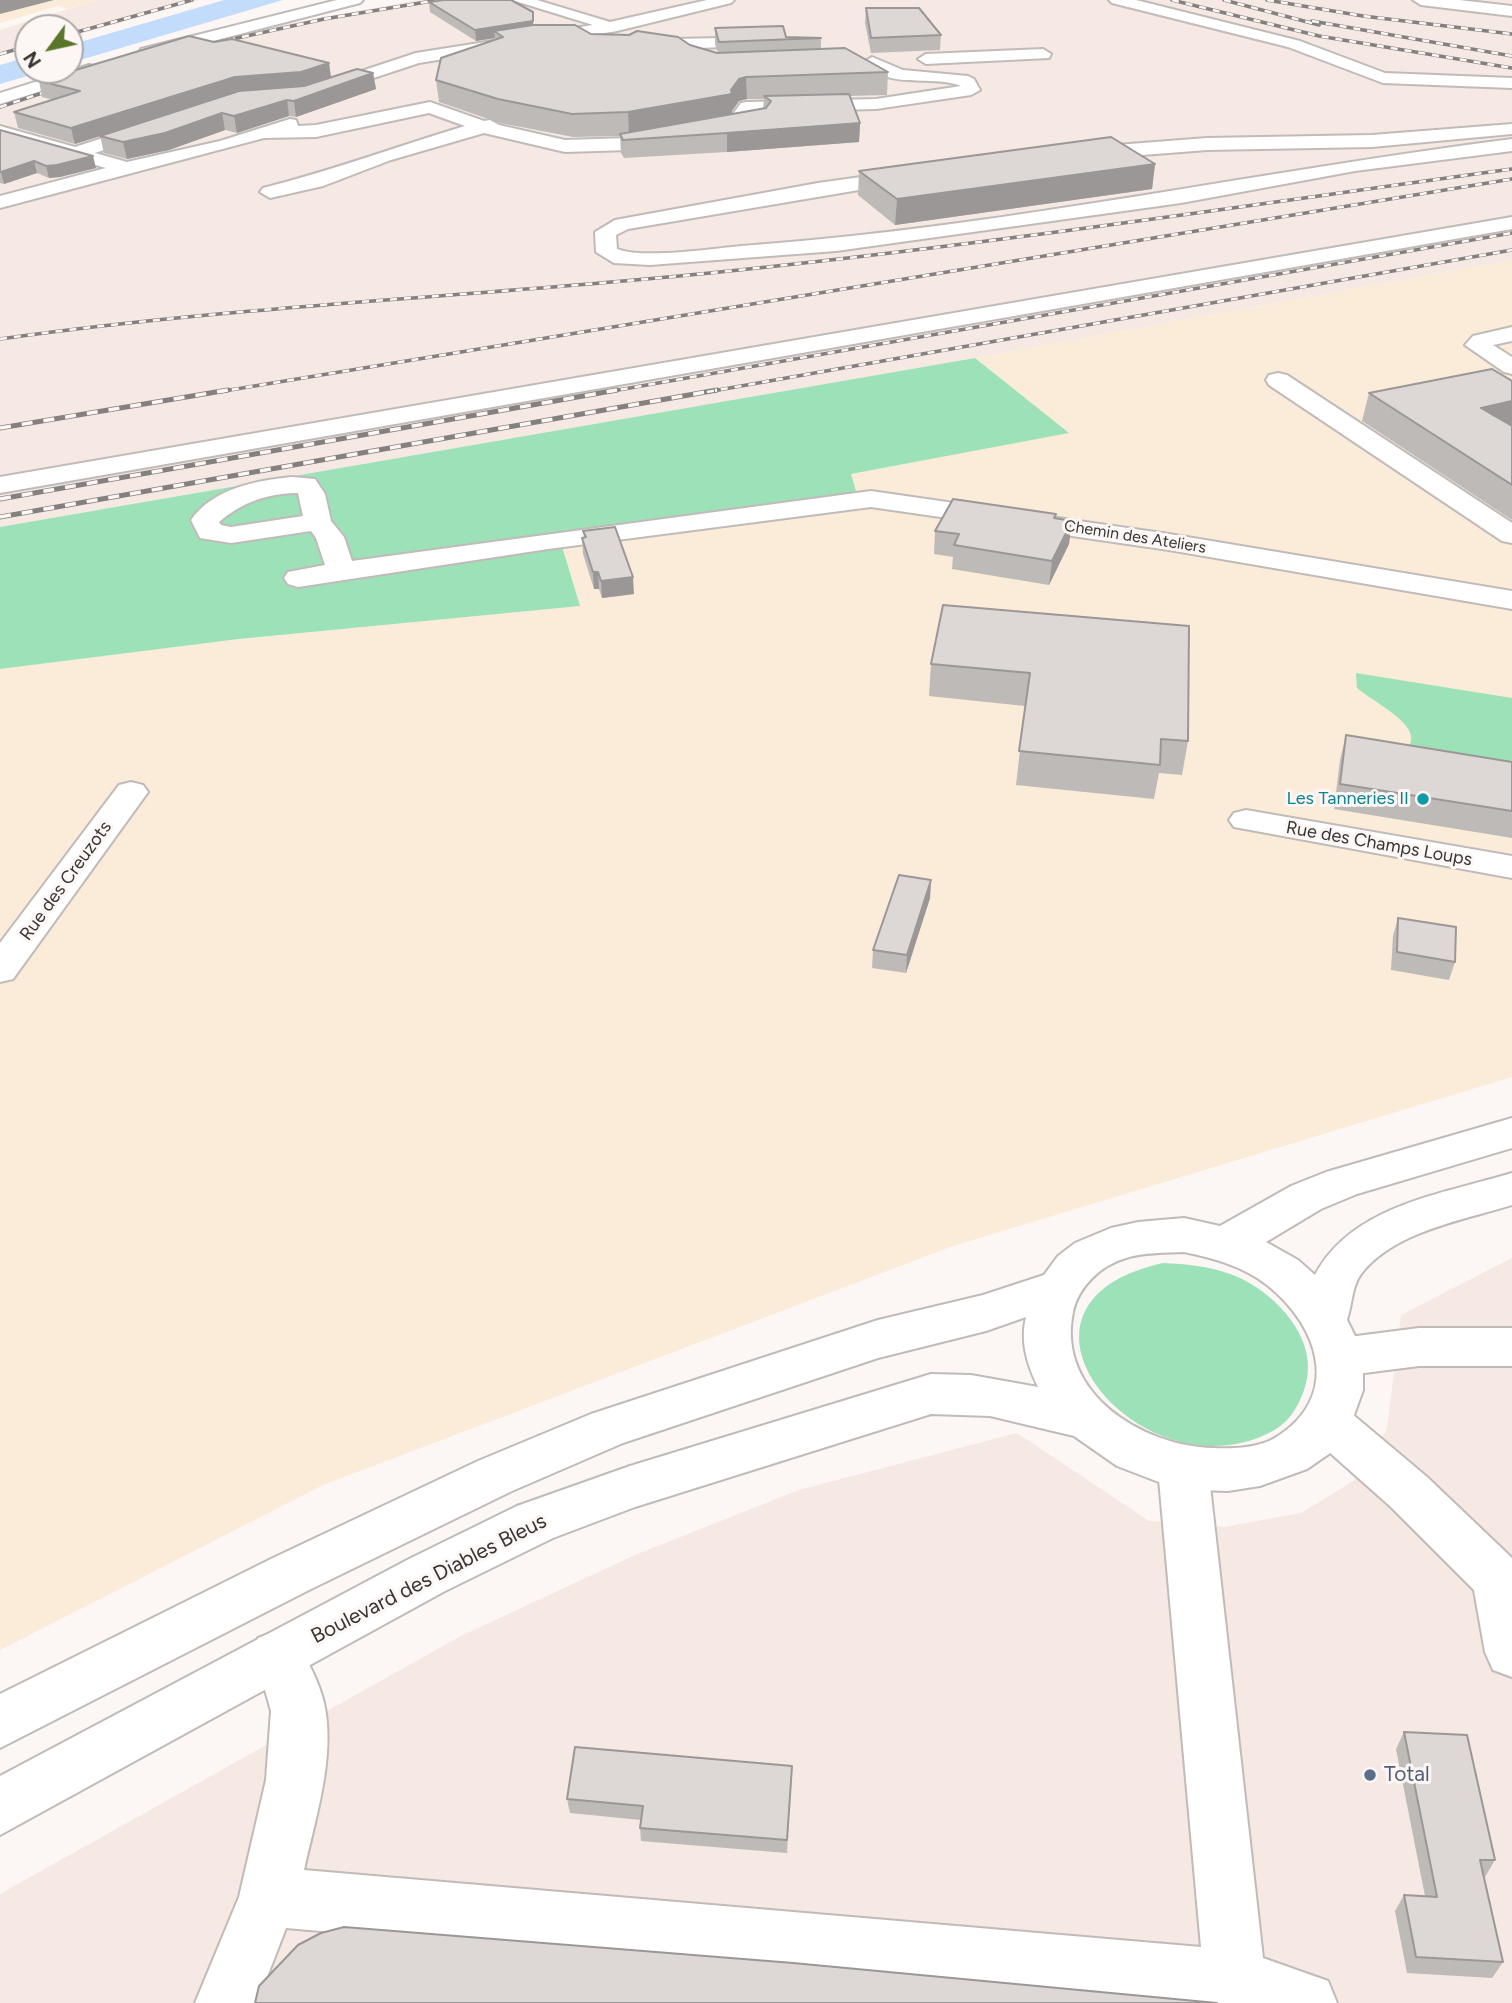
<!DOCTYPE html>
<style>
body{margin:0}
#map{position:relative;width:1512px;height:2003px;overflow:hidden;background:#fcf6f4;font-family:Figtree,sans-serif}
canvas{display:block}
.north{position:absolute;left:14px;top:14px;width:70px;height:70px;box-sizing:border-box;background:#fcf6f4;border:2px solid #ada9a7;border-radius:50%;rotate:237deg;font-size:19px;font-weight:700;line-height:28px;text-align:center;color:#373534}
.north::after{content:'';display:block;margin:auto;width:24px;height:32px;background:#5a762b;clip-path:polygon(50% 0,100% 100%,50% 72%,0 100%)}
</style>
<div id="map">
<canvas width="1512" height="2003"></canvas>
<div class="north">N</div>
</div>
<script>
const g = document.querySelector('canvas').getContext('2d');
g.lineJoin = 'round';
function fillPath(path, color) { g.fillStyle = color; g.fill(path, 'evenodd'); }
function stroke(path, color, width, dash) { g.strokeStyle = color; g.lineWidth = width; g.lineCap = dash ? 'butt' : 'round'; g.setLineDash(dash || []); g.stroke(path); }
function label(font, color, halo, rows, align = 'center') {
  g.font = font + ' Figtree,sans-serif'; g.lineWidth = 6; g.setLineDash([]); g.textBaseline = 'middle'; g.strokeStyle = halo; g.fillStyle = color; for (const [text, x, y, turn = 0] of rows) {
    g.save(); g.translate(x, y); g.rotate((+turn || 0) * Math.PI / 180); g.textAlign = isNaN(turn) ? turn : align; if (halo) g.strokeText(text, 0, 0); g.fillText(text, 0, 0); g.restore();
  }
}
fillPath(new Path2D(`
 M98 0H200L70 37V28H28V48L0 56V30Z
 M418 0H1512V260L975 358 0 527V102L238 33Z
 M1512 1258V2003H0V1894L461 1636 635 1555 799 1490 1017 1433 1149 1521 1225 1527 1301 1513 1355 1480 1387 1429 1401 1315Z`), '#f6e8e3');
fillPath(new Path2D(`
 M0 0H98L67 9 58 6 0 23Z
 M1512 260V1077L953 1246 323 1485 0 1650V669L239 639 579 606 561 543 856 494 851 474 1068 433 975 358Z`), '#faecd8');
fillPath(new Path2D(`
 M975 358 1069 433 851 474 857 495 561 543 580 606 239 639 0 669V527Z
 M1356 673 1512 698V769L1408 752C1409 748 1412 740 1411 736 1409 719 1371 700 1357 688Z
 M1163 1263C1186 1264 1208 1266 1230 1274 1273 1289 1321 1339 1305 1387 1300 1403 1291 1420 1276 1429 1148 1505 973 1305 1163 1263Z`), '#9de1b9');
fillPath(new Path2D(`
 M224 0H283L70 63V45Z
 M28 57V70H48L0 84V65Z`), '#c4dcfb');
const minor = new Path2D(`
 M337 0H363L360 3 147 58 139 53 141 49Z
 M512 0H537L610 22 707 0H734L731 3 617 31 419 63 322 95 313 90 316 86 416 53 593 25Z
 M1109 0H1136L1300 41 1385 73 1512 78V88L1383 83 1288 47 1112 3Z
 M1413 0H1459L1512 6V16L1421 5Z
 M767 37 775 42 773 45 675 49 667 44 675 39Z
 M1043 49 1051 54 1049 58 926 64 918 59 926 54Z
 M872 57 903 70 968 76 974 79 980 90 971 95 876 109 754 112 768 120 765 124 730 132 721 127 724 123 740 119 733 114 741 103 747 102 876 99 961 86C931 74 888 91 864 62Z
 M89 65 95 66 97 70 95 74 0 104V93Z
 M430 102 484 121 490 120 499 125 565 140 629 138 670 131 679 137 677 141 629 150 565 152 484 133 391 160 323 186 270 198 260 192 263 188C331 171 398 146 465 126L429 113 316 137 264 138 0 208V196L106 168 0 138V126L75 147 146 124H158L161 128 158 132 95 153 127 162 220 141 290 119 296 120 298 126 316 125Z
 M1512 124V134L1372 147 1207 150 1078 160 1069 154 1078 148 1207 138 1372 135Z
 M1512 139V151L1355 171 1181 203 836 251 650 265 614 263 596 252 595 232 615 220 818 183 911 170 921 176 918 180 628 229 616 235 617 249C646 260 720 247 754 245 1008 226 1259 171 1512 139Z
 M1512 217V229L0 493V477Z
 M1512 327V341L1493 345 1512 357V374L1504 372 1465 345 1473 336Z
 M1278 373 1287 375 1512 523V543L1502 541 1269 385 1266 380 1269 375Z
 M292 477 315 479 325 494 331 521 344 537 352 561 871 491 1169 534 1512 591V609L1169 550 871 507 548 549 298 587 288 584 284 578 288 572 325 565 316 538 311 531 231 543 200 538 191 520C212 489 257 480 292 477ZM298 493 303 516 231 527 221 525 219 522C242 502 269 493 298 493Z
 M131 782 143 785 148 792 13 979 0 982V943L119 785Z
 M1246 810 1512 856V878L1234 827 1229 820 1234 813Z
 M1419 1328H1512V1366H1419L1341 1376 1324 1370 1318 1357 1324 1344 1341 1338Z
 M1328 1402 1345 1408 1427 1477 1512 1558V1677L1493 1670 1485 1652 1474 1590 1391 1507 1311 1436 1304 1422 1311 1408Z
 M1183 1447 1200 1453 1208 1468 1263 1958 1328 1981 1337 2003H1148L286 1928 257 2003H195L239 1897 266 1780 271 1711 265 1690 250 1656 258 1638 277 1631 296 1638C306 1659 319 1681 324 1703 336 1756 315 1819 304 1870L1201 1947 1158 1468 1166 1453Z`);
const major = new Path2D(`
 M1512 1118V1148L1357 1194 1321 1209 1266 1242 1298 1260 1315 1275C1352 1205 1443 1194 1512 1173V1205C1464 1220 1394 1231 1361 1274 1352 1286 1352 1305 1347 1320L1356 1338 1363 1364V1390L1349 1429 1333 1451 1307 1469 1260 1486 1228 1491 1196 1490 1164 1484 1117 1466 1074 1436 990 1416 931 1414 635 1507 553 1538 445 1591 0 1835V1776L409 1559 517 1506 630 1466 931 1374 971 1375 1038 1387C1027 1364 1020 1342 1026 1317L986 1331 878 1358 623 1443 512 1491 309 1590 0 1748V1694L273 1558 478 1461 591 1414 878 1320 983 1295 1044 1275 1058 1256 1075 1243 1111 1228 1138 1222 1184 1218 1220 1226 1291 1186 1326 1172ZM1184 1252C1213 1258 1243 1266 1267 1285 1320 1327 1342 1397 1275 1438 1258 1448 1233 1449 1213 1448 1142 1446 1056 1393 1073 1312 1078 1287 1101 1265 1126 1258 1144 1252 1165 1253 1184 1252Z`);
stroke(minor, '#c0bbb9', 4);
stroke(major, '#c0bbb9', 4);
fillPath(minor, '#fff');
fillPath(major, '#fff');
const railFar1 = new Path2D(`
 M1172 0 1319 36 1512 68
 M1224 0 1319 25
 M1267 0 1363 16 1512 34
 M1312 21 1512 56
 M70 34 192 0
 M201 46 324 19 438 0
 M0 54 28 46
 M0 107 60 87
 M0 339C233 306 467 297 700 274 972 247 1242 206 1512 169
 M218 392 1512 179
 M607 392 1512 233
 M707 392 1512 250`);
const rail = new Path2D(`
 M0 428 228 390
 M0 499 617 390
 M0 517 717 390`);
stroke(railFar1, '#84807f', 3.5);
stroke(rail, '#84807f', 5);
stroke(railFar1, '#fcf6f4', 2.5, [7]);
stroke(rail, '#fcf6f4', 3.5, [11]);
fillPath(new Path2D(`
 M429 2 533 12V25L591 34 690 45 718 53 715 44V28L786 37 821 38V49L888 72 887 95 849 96 860 123 859 142 727 152 624 158 621 153 620 136 573 137 500 123 439 102 436 80 495 39V38L476 41 430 12ZM747 99H764L763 109 732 114V111L739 101Z
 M866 8 941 35 940 50 871 53 865 23Z
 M214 42 329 63 331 78 373 73 376 89 296 117 289 116 237 133 225 130 169 150 127 159 104 153 100 136 75 144 18 128 14 112 54 100 42 97 39 81Z
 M0 130 96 168 60 177 49 178 37 173 4 184 0 183Z
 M1155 164 1152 189 895 225 858 195 859 171Z
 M1512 381V520L1362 421 1369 393Z
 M1055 518 1072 521 1069 544 1049 585 952 569 953 557 934 554 935 531Z
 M583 531 634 594 602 598 599 589H594L583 554 582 538H584Z
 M943 605 1188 741 1182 775 1159 773 1154 799 1016 785 1025 706 929 696 931 664Z
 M1346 735 1512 762V838L1334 809 1340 760Z
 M931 880 930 898 906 973 872 968 873 950Z
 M1398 918 1455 962 1449 980 1391 970 1393 936Z
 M1404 1732 1495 1860 1485 1877 1484 1876 1503 1962 1492 1978 1407 1973 1395 1911 1404 1895 1425 1896 1396 1749Z
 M791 1779 787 1853 641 1841 640 1828 641 1820 570 1813 567 1799Z`), '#bebab8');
fillPath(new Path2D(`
 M0 0H54L0 14Z
 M533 21 534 32 494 31 495 38 476 41 475 30Z
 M329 63 331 78 303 87 238 93 75 144 71 128 235 77Z
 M373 73 376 89 296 117 294 101Z
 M746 77 747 99 739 101 732 111V116L629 135 628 112 731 90 739 79Z
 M287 100 289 116 237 133 234 116Z
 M222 113 225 130 169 150 127 159 123 142Z
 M860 123 859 142 727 152V133Z
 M93 156 96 168 60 177 49 178 46 166Z
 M34 161 37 173 4 184 1 172Z
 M1155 164 1152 189 895 225 897 199Z
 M1512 401V428L1481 408Z
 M1072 521 1069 544 1049 585 1052 561Z
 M593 572H598L599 589H594Z
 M633 577 634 594 602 598 601 581Z
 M931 880 930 898 906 973 907 955Z`), '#9b9796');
const building = new Path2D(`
 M444 0H511L533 12V21L475 30 429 2Z
 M866 8H919L941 35 871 38Z
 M533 25H575L591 34 629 35 637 31 678 37 690 45 717 53 845 48 888 72 746 77 739 79 731 90 732 94 628 112 572 114 498 99 436 80 441 58 503 37 494 31Z
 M783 26 786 37 821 38 719 42 715 28Z
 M189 36 214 42 232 39 329 63 301 72 235 77 71 128 14 112 80 91 39 81Z
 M357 69 373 73 294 101 287 100 234 116 222 113 165 133 123 142 100 136 239 91 304 86Z
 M849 94 860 123 727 133 623 140 620 134 766 108 771 101 764 96Z
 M0 130 93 156 57 165 46 166 34 161 1 172 0 171Z
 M1111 137 1155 164 897 199 859 171Z
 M1492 369 1512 381V401L1481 408 1512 426V485L1369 393Z
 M953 499 1056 514 1054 518 1072 521 1052 561 954 545 959 534 935 531Z
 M615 527 633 577 601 581 598 572H593L582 538 586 537 583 531Z
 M943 605 1189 626 1188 741 1161 739 1160 765 1019 751 1030 673 931 664Z
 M1346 735 1512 762V811L1340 784Z
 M899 875 931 880 907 955 873 950Z
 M1398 918 1456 927 1455 962 1397 952Z
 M1404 1732 1467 1735 1495 1860H1480L1503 1962 1416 1957 1404 1895 1437 1897Z
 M575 1747 792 1766 787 1840 640 1828 643 1806 567 1799Z
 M344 1927 793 1963 1217 2003H255L259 1986 298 1945 321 1933Z`);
fillPath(building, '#ddd8d6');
stroke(building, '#9b9796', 2);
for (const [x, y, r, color] of [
 [1423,799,7,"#0f9aa8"],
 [1370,1775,7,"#5c6f8a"]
]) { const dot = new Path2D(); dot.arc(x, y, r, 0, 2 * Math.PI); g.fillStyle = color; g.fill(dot); stroke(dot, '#fcf6f4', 2.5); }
label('16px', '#373534', '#fcf6f4', [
 ["Chemin des Ateliers",1135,537,9]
]);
label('18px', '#0d838f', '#fcf6f4', [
 ["Les Tanneries II",1409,799]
], 'right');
label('18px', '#373534', '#fcf6f4', [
 ["Rue des Champs Loups",1379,844,10],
 ["Rue des Creuzots",66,881,-54]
]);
label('21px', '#373534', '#fcf6f4', [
 ["Boulevard des Diables Bleus",429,1579,-27]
]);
label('21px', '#4e5e75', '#fcf6f4', [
 ["Total",1384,1775]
], 'left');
</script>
